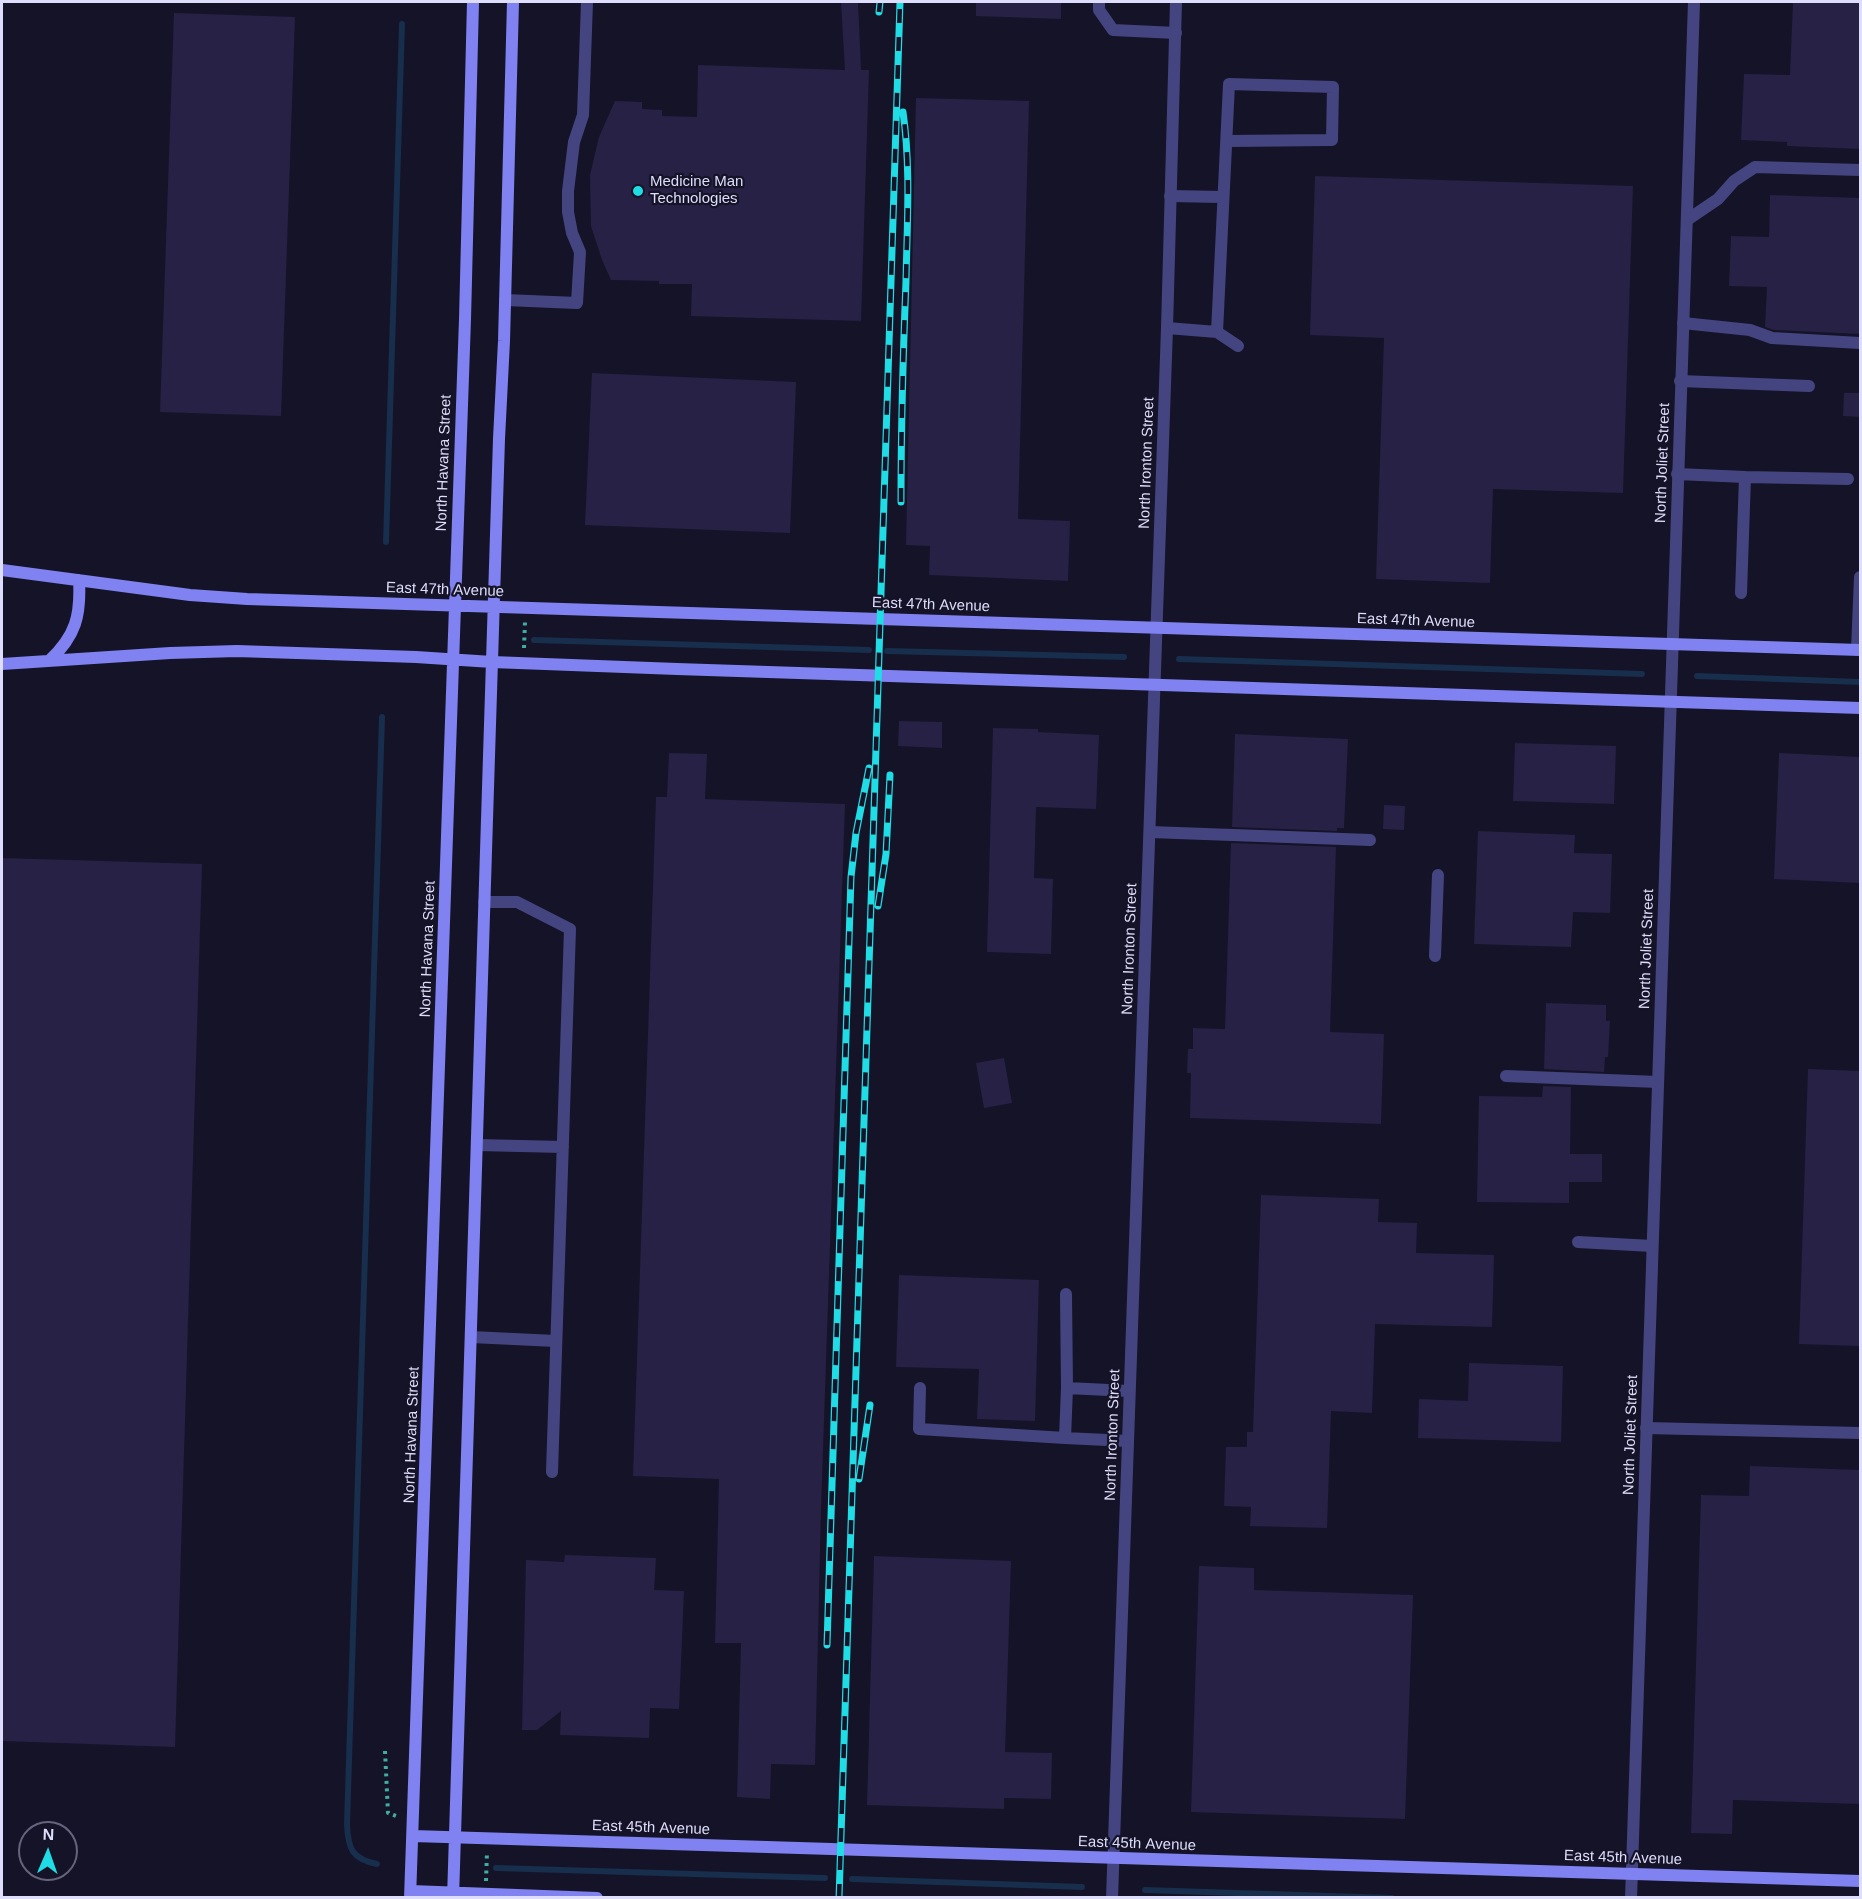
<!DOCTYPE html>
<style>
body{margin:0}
#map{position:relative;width:1862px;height:1899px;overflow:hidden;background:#151327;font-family:Helvetica,sans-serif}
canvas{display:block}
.frame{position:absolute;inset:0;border:3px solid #deddfb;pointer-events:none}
.north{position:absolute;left:18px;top:1821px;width:60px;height:60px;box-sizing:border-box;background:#151327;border:2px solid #65647c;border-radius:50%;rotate:2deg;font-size:16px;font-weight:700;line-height:24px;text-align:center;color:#deddfb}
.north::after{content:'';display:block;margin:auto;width:21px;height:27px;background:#1fdce5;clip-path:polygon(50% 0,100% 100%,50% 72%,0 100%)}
</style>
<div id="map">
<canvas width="1862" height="1899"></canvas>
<div class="frame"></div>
<div class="north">N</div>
</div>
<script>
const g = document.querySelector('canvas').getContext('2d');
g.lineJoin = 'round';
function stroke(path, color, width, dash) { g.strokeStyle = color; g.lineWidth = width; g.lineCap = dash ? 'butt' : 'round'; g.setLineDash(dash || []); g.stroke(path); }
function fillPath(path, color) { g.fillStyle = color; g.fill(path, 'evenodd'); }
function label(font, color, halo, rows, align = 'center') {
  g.font = font + ' Helvetica,sans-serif'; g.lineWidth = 4.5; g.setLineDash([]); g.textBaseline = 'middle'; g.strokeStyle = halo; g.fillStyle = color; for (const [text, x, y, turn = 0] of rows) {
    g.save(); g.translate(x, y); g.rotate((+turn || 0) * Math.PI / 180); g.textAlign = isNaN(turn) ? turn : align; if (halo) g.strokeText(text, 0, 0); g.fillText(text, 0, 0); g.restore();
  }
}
stroke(new Path2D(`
 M386 542 402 24
 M534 640 869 650
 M887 651 1124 657
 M1179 659 1642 674
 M1697 676 1860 682
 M377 1864C352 1859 348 1849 347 1824L382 717
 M496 1868 825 1878
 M852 1879 1082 1887
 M1145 1890 1392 1898`), '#172e4c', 6);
fillPath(new Path2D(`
 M841 2H858L861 70H869L861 321 691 316 692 284H659V281L611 280 602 260 591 226 590 175 599 137 615 101 642 102V109L662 110V116L697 117 698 65 845 70Z
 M976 2H1061V19L976 16Z
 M1793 2H1860V149L1787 146V142L1741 140 1744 74 1790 75Z
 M174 13 295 17 281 416 160 412Z
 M916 98 1029 101 1018 519 1070 521 1068 581 929 575 930 546 906 545Z
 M1315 176 1633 186 1623 493 1493 489 1490 583 1376 579 1384 338 1310 335Z
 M1770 195 1860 198V334L1774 330 1765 327 1767 287 1729 286 1731 236 1769 237Z
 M592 373 796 382 790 533 585 525Z
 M1844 393H1860V417L1843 416Z
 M899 721 942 722V748L898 746Z
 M993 728 1038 729V732L1099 735 1096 809 1036 807 1034 878 1053 879 1051 954 987 952Z
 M1235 734 1348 739 1344 828H1337V831L1232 827Z
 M1515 743 1616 746 1614 804 1513 801Z
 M669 753 707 754 705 799 845 804 821 1509 815 1765 771 1764 770 1799 737 1797 741 1643H715L719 1479 633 1476 656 797H667Z
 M1779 753 1860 757V883L1774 879Z
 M1384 805 1405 806 1404 830 1383 829Z
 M1478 831 1575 835 1574 853 1612 854 1610 913 1573 912 1571 947 1474 944Z
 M1231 843 1336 847 1330 1032 1384 1034 1381 1124 1190 1118 1191 1073H1187L1188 1049H1193V1028L1225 1029Z
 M2 858 202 864 175 1747 2 1741Z
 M1546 1003 1606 1005V1021H1610L1608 1057H1605L1604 1072 1544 1069Z
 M1004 1058 1012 1103 984 1108 976 1063Z
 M1808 1069 1860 1071V1346L1799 1344Z
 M1543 1086 1571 1087 1570 1154H1602V1182H1569V1203L1477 1202 1479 1096 1542 1097Z
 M1261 1195 1379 1199 1378 1222 1417 1223 1416 1253 1494 1255 1492 1327 1375 1324 1372 1413 1331 1411 1327 1528 1250 1526 1251 1507 1224 1506 1226 1447H1247V1432H1253Z
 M899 1275 1039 1280 1035 1421 977 1419 979 1369 896 1367Z
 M1469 1363 1563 1366 1561 1442 1418 1438 1419 1399 1468 1401Z
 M1750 1466 1860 1470V1804L1733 1800 1732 1834 1691 1833 1701 1495 1749 1496Z
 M565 1555 656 1558 654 1590 684 1591 679 1709 650 1708 649 1738 560 1735 561 1711 537 1730H522L526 1560 564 1562Z
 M874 1556 1011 1561 1005 1752 1052 1753 1051 1799 1004 1798V1809L867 1805Z
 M1199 1566 1254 1568V1590L1413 1595 1405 1819 1191 1812Z`), '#262145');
stroke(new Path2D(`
 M524 648 525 622
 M385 1751 388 1813 396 1816
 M486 1881 487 1852`), '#3fada0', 4, [3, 4.5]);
stroke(new Path2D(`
 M1099 2V10L1113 30 1176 33
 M1170 196 1222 197
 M1687 220 1718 199 1734 181 1755 167 1860 170
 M505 300 577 303 580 252 572 233 568 212V191L574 142 583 115 587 2
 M1683 323 1750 330 1772 338 1860 343
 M1167 328 1217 332 1238 346
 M1217 332 1229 84 1333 87 1332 140 1227 141
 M1680 381 1809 386
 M1677 474 1745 477 1741 593
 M1745 477 1848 479
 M1857 650 1860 577
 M1150 832 1370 840
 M484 902H517L570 929 552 1472
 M1435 956 1438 875
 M1506 1076 1658 1082
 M477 1145 563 1147
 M1578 1242 1652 1246
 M1066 1294 1067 1388 1129 1391
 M471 1337 556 1341
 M920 1388 919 1429 1065 1438 1067 1388
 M1646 1428 1860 1433
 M1065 1438 1128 1441`), '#444580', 12);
stroke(new Path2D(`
 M1112 1898 1167 328 1176 2
 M1631 1898 1694 2`), '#444580', 12);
stroke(new Path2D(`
 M2 570 190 595 247 599 1860 650
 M49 661C76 636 81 615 79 580
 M2 664 170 653 237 651 416 657 492 662 677 669 1860 708
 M413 1836 1860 1881
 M411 1891 597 1898
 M410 1898 465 319 473 2
 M453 1898 499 439 504 341 513 2`), '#7f82f0', 12);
const rail = new Path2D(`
 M879 12 880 2
 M901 502C901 428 903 355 906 281 907 225 911 168 903 112
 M878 906 886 854 890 775
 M859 1479 870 1405
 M827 1645 851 877 856 833 869 768
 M839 1898 900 2`);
stroke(rail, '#1fdce5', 7);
stroke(rail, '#151327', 4.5, [14]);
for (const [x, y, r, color] of [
 [638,191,6,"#1fdce5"]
]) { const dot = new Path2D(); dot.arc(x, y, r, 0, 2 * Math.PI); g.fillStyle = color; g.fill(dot); stroke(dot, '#151327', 2); }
label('15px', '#deddfb', '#151327', [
 ["Medicine Man",650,182],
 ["Technologies",650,199]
], 'left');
label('15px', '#deddfb', '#151327', [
 ["North Havana Street",444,463,-88],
 ["North Ironton Street",1147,463,-88],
 ["North Joliet Street",1663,463,-88],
 ["East 47th Avenue",445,590,2],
 ["East 47th Avenue",931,605,2],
 ["East 47th Avenue",1416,621,2],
 ["North Havana Street",428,949,-88],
 ["North Ironton Street",1130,949,-88],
 ["North Joliet Street",1647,949,-88],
 ["North Havana Street",412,1435,-88],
 ["North Ironton Street",1113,1435,-88],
 ["North Joliet Street",1631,1435,-88],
 ["East 45th Avenue",651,1828,2],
 ["East 45th Avenue",1137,1844,2],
 ["East 45th Avenue",1623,1858,2]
]);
</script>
